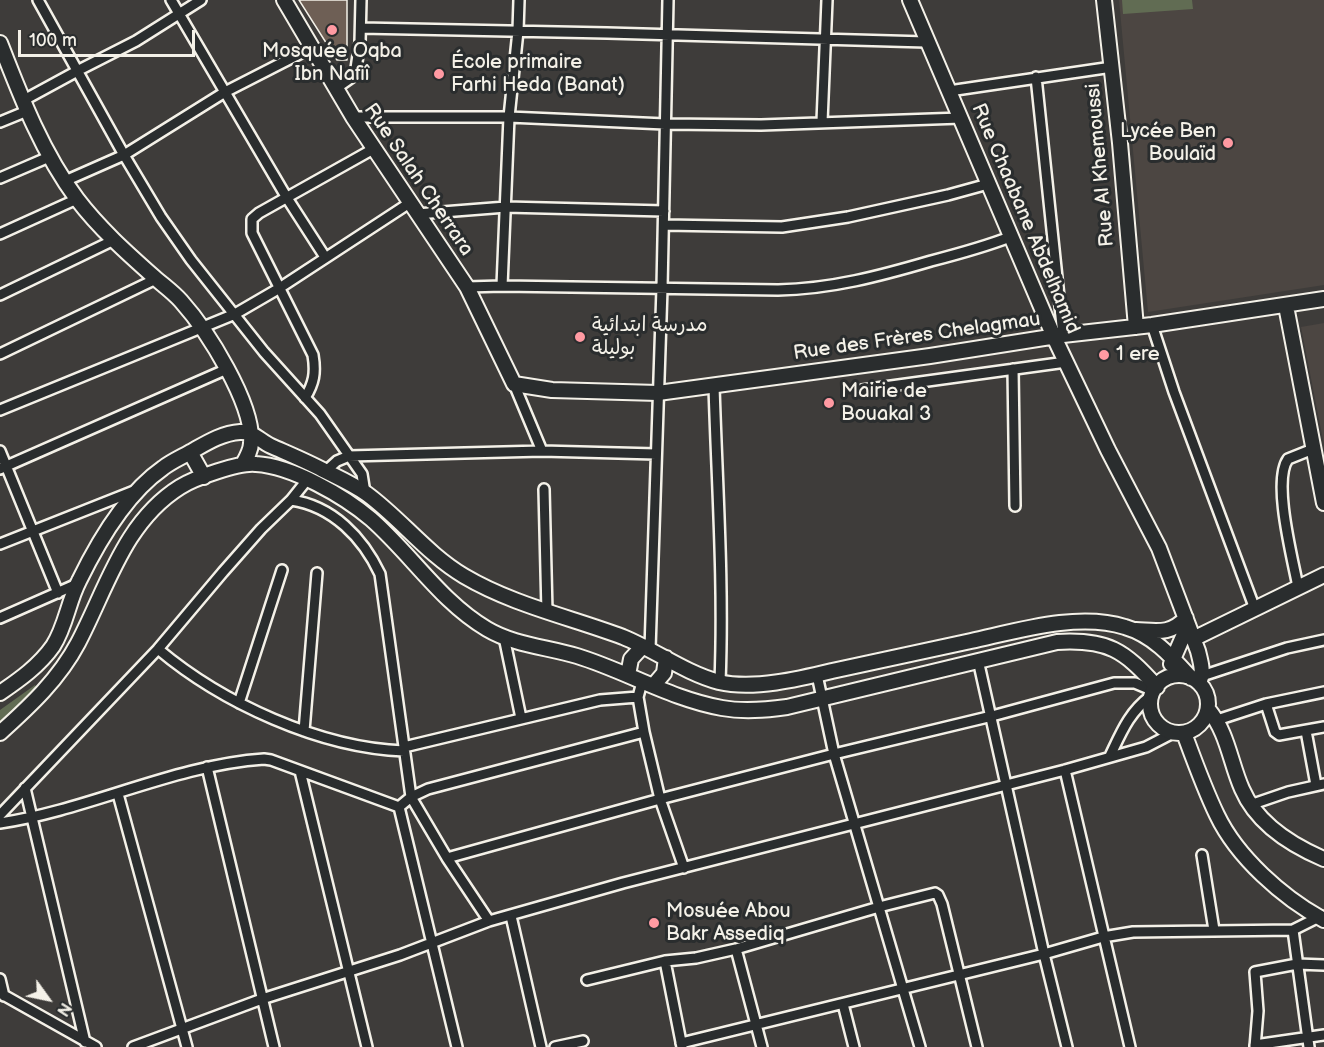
<!DOCTYPE html>
<meta charset="utf-8">
<style>
body{margin:0}
#map{position:relative;width:1324px;height:1047px;overflow:hidden;background:#3e3c3a;font-family:"Balsamiq Sans",sans-serif}
canvas{display:block}
.north{position:absolute;left:18px;top:969px;width:60px;height:60px;-webkit-text-stroke:4px #2a2d2e;paint-order:stroke;rotate:123deg;font-size:16px;font-weight:700;line-height:24px;text-align:center;color:#f4f1e8}
.north::after{content:'';display:block;margin:auto;width:21px;height:27px;background:#f4f1e8;clip-path:polygon(50% 0,100% 100%,50% 72%,0 100%)}
.scale{position:absolute;left:18px;top:30px;width:177px;height:27px;box-sizing:border-box;border:3px solid #f4f1e8;border-top:0;padding-left:8px;font-size:18px;line-height:21px;white-space:nowrap;color:#f4f1e8;-webkit-text-stroke:4px #2a2d2e;paint-order:stroke}
</style>
<div id="map">
<canvas width="1324" height="1047"></canvas>
<div class="north">N</div>
<div class="scale">100 m</div>
</div>
<script>
const g = document.querySelector('canvas').getContext('2d');
g.lineJoin = 'round';
function fillPath(path, color) { g.fillStyle = color; g.fill(path, 'evenodd'); }
function stroke(path, color, width, dash) { g.strokeStyle = color; g.lineWidth = width; g.lineCap = dash ? 'butt' : 'round'; g.setLineDash(dash || []); g.stroke(path); }
function label(font, color, halo, rows, align = 'center') {
  g.font = font + ' "Balsamiq Sans","Playpen Sans Arabic",sans-serif'; g.lineWidth = 6; g.setLineDash([]); g.textBaseline = 'middle'; g.strokeStyle = halo; g.fillStyle = color; for (const [text, x, y, turn = 0] of rows) {
    g.save(); g.translate(x, y); g.rotate((+turn || 0) * Math.PI / 180); g.textAlign = isNaN(turn) ? turn : align; if (halo) g.strokeText(text, 0, 0); g.fillText(text, 0, 0); g.restore();
  }
}
fillPath(new Path2D(`
 M1119 0H1324V285L1148 312Z
 M1324 323V445L1301 327Z`), '#4c4642');
fillPath(new Path2D(`
 M1122 0H1192L1193 9 1123 14Z
 M35 685 41 692 0 727V710Z`), '#616c53');
const building = new Path2D(`
 M299 0H347V60H337Z`);
fillPath(building, '#6e5f55');
stroke(building, '#f4f1e8', 1.5);
const street = new Path2D(`
 M38 0 124 155 161 217 191 260 264 352 320 414 362 474 365 493
 M171 0 287 198 325 257
 M361 28 607 33 926 42
 M1036 77 1063 335
 M335 89 355 75 360 42 361 0
 M949 91 1112 67
 M24 100 81 69 136 41 201 0
 M353 117H509L665 124 761 125 961 118
 M0 122 27 111
 M822 122 827 0
 M0 178 49 157
 M65 181 124 155 225 92 311 48
 M417 214 506 207 664 211
 M664 225 782 227 848 217 948 195 988 184
 M0 234 77 199
 M502 286 509 117 518 31 519 0
 M467 287 502 286 778 290C831 289 880 276 931 261 958 254 984 247 1010 237
 M0 295 114 240
 M1152 325 1174 392 1255 609
 M0 354 156 279
 M1013 369 1015 506
 M514 384 542 451
 M714 386C717 485 724 583 720 682
 M862 390 1066 362
 M305 398C314 383 316 373 313 355L252 233V219L259 213 375 148
 M0 410 235 314 278 289 411 202
 M0 451 58 593
 M0 469 227 369
 M326 471 337 461 349 456 542 451 656 454
 M544 489 547 612
 M291 500 307 480
 M0 544 134 491
 M1298 587C1293 560 1272 481 1288 459L1313 449
 M0 618 77 584
 M504 637 521 718
 M158 649C222 703 320 748 404 751
 M650 649 662 288 668 0
 M978 660 1044 954 1067 1047
 M817 675 834 754 920 1047
 M1202 676 1287 648 1324 640
 M642 682 638 697 644 732 660 799 684 868
 M239 703 282 570
 M1266 704 1275 732 1279 735 1324 727
 M1217 720 1266 704 1324 692
 M304 731 317 573
 M1306 731 1316 785
 M404 747 600 700 638 697
 M1110 756C1121 733 1129 712 1151 696
 M207 767 274 1047
 M1065 770 1130 1047
 M300 771 367 1047
 M25 788 85 1042
 M118 794 187 1047
 M1250 805 1288 792 1324 784
 M399 807 411 797 428 789 644 732
 M399 807 457 1047
 M0 815 158 649 223 572 261 529 291 500C333 506 363 538 380 574L411 797 447 858 489 921
 M0 823C89 810 174 765 264 759L271 760 399 807
 M1202 855 1214 930
 M447 858 660 799 834 754 992 716 1114 683H1135L1154 691
 M511 916 541 1047
 M1293 930 1309 1047
 M736 949 762 1047
 M665 961 682 1047
 M0 979 4 996
 M587 980 665 961 696 958 736 949 879 907 935 893 938 895 942 904 977 1047
 M0 993 96 1047
 M843 1004 854 1047
 M681 1043 1044 954 1103 937 1133 932 1293 930 1321 916
 M1255 1045 1324 1035
 M133 1047 262 999 400 955 489 921 623 883 1065 770 1146 747 1173 733
 M555 1047 583 1041
 M1255 1047 1258 1011 1255 972 1297 964 1324 965`);
const secondary = new Path2D(`
 M284 0 353 117 467 287 514 384 552 390 658 393 930 356 1063 335 1152 325 1324 299
 M910 0 1054 337 1108 450 1159 548 1198 651C1201 663 1204 672 1199 683
 M1104 0 1120 143 1136 327
 M0 43C21 97 42 152 77 199 99 228 127 253 154 277 163 285 173 292 181 301 207 330 254 404 251 443 251 450 247 457 243 464
 M1286 306 1324 503
 M190 452 204 477
 M1136 630C1157 631 1170 635 1186 618
 M1193 639 1324 575
 M1171 664 1188 625
 M628 675 631 659 643 646
 M1150 704a29 29 0 1 1 58 0a29 29 0 1 1-58 0Z
 M653 686 664 673 666 658
 M0 693C19 680 39 666 53 646 66 626 68 602 79 581 98 542 127 493 163 468 172 461 184 456 194 450 208 442 223 433 240 432 253 431 260 441 271 446 289 454 306 461 323 470 337 477 353 484 367 494 401 519 427 554 464 576 513 605 570 617 623 637 655 650 685 673 719 682 753 690 799 679 832 671 878 661 924 651 971 641 1017 631 1078 612 1125 627 1153 635 1172 657 1191 678
 M1208 709C1228 733 1230 762 1242 789 1257 824 1291 845 1324 859
 M0 733C30 706 59 679 78 643 107 588 124 522 180 487 194 478 240 462 256 464 292 466 344 496 371 519 411 554 441 602 487 629 514 645 547 647 577 656 626 671 671 699 722 708 744 712 765 710 787 707L1057 642C1108 639 1124 650 1157 687
 M1184 733C1194 760 1204 788 1217 815 1237 857 1283 898 1324 920`);
stroke(street, '#f4f1e8', 14);
stroke(secondary, '#f4f1e8', 18);
stroke(street, '#2a2d2e', 9);
stroke(secondary, '#2a2d2e', 14);
for (const [x, y, r, color] of [
 [332,30,6,"#ff9aa2"],
 [439,74,6,"#ff9aa2"],
 [1228,143,6,"#ff9aa2"],
 [580,337,6,"#ff9aa2"],
 [1104,355,6,"#ff9aa2"],
 [829,403,6,"#ff9aa2"],
 [654,923,6,"#ff9aa2"]
]) { const dot = new Path2D(); dot.arc(x, y, r, 0, 2 * Math.PI); g.fillStyle = color; g.fill(dot); stroke(dot, '#2a2d2e', 2); }
label('20px', '#f4f1e8', '#2a2d2e', [
 ["Mosquée Oqba",332,52,"center"],
 ["Ibn Nafiî",332,75,"center"],
 ["École primaire",451,63],
 ["Farhi Heda (Banat)",451,86],
 ["Lycée Ben",1216,132,"right"],
 ["Boulaïd",1216,155,"right"],
 ["مدرسة ابتدائية",592,326],
 ["بوليلة",592,349],
 ["1 ere",1116,355],
 ["Mairie de",841,392],
 ["Bouakal 3",841,415],
 ["Mosuée Abou",666,912],
 ["Bakr Assediq",666,935]
], 'left');
label('20px', '#f4f1e8', '#2a2d2e', [
 ["Rue Al Khemoussi",1101,165,-95],
 ["Rue Salah Cherrara",418,180,56],
 ["Rue Chaabane Abdelhamid",1025,219,67],
 ["Rue des Frères Chelagmau",917,337,-8]
]);
</script>
